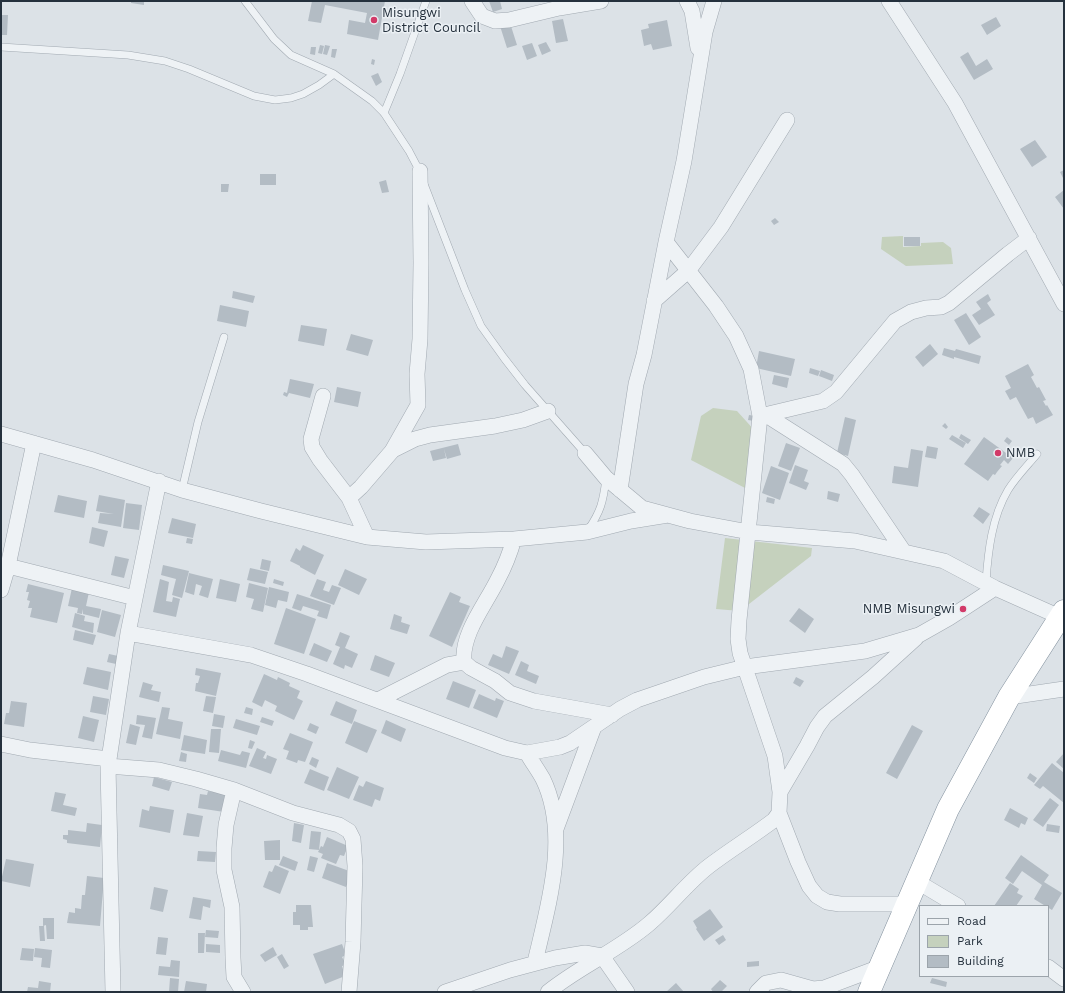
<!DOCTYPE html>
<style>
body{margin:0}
#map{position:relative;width:1065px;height:993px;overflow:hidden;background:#dce2e7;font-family:"Work Sans",sans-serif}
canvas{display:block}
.frame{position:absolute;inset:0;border:2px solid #25313d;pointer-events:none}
.legend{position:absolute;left:919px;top:905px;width:130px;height:72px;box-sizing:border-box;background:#ebf0f4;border:1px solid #9ca4ab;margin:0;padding:5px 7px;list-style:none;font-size:12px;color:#25313d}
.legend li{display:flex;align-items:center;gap:8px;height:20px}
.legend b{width:20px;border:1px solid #9ca4ab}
</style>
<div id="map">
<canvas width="1065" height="993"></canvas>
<div class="frame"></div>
<ul class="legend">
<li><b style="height:5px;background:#eef2f5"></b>Road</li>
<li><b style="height:11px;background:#c5d1bd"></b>Park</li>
<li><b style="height:11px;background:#b3bcc4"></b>Building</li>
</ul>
</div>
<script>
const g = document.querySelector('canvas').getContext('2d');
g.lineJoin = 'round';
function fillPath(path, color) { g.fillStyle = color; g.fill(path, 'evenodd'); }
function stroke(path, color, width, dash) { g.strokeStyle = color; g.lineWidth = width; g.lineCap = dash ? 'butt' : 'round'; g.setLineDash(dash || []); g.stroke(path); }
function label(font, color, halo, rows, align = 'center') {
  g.font = font + ' "Work Sans",sans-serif'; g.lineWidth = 3; g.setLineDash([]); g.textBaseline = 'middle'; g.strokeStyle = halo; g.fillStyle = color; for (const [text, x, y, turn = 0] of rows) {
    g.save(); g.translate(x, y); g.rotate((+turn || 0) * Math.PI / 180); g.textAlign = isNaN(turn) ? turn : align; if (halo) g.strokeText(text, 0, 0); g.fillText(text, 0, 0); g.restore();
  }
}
fillPath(new Path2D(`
 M903 236V247L921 246V243L943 242 951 248 953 264 906 266 881 249 882 237Z
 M713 408 737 411 756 432 747 489 691 460 701 416Z
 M725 538 812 548 811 556 740 611 716 609Z`), '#c5d1bd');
fillPath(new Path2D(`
 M131 1H144V5L131 3Z
 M312 1H385L378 40 347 34 349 20 365 23 367 13 325 5 321 23 308 21Z
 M489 1H500L502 9 493 12Z
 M1 15H8L7 35H1Z
 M996 17 1001 26 987 35 981 25Z
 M563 19 568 41 556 43 552 21Z
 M667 20 672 46 653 50 651 44 644 46 641 30 649 28 648 24Z
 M510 23 517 45 507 48 500 26Z
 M546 42 551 51 542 55 538 45Z
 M532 43 537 56 527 60 522 46Z
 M320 45 324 46 322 54 318 53Z
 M325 45 330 46 327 55 323 54Z
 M311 47H316L315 55 310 54Z
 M332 49H337L335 58 331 57Z
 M968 52 976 66 987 59 993 69 974 80 960 57Z
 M372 59 375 60 374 65 371 64Z
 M378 73 382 82 376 86 371 76Z
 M1035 140 1047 157 1032 167 1020 149Z
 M1064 170V180L1060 172Z
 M260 174H276V185H260Z
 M386 180 389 192 382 193 379 182Z
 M221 184H229L228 192H221Z
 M1064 190V209L1055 197Z
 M775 218 779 222 774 225 771 221Z
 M904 237H920V246H904Z
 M233 291 255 296 253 303 232 298Z
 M988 294 991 300 987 303 995 315 979 325 972 315 981 309 976 302Z
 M220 305 249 311 246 327 217 321Z
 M966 313 981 337 969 345 954 320Z
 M301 325 327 329 324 346 298 341Z
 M351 334 373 340 368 356 346 350Z
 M930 344 938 354 923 367 915 357Z
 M944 348 955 351 956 349 981 356 979 364 954 357V359L942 355Z
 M759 351 795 359 791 376 756 368Z
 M1028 364 1034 375 1031 377 1037 388 1039 387 1046 400 1043 401 1046 406 1047 405 1053 415 1036 424 1033 417 1028 419 1016 397 1010 400 1005 391 1011 388 1005 376Z
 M810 368 820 371 818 376 809 373Z
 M821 370 834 375 832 381 819 376Z
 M774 375 789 378 787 388 772 384Z
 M290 379 314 384 310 398 289 393 287 397 283 395 284 392 287 393Z
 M337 387 361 392 358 407 334 402Z
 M749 415 755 416 754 421 748 420Z
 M845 417 856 420 848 456 837 453Z
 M945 423 948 427 946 429 942 426Z
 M961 434 971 440 968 444 959 438Z
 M952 435 966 443 963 448 949 439Z
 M984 437 1013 458 1008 464 1004 460 1000 465 1002 466 997 472 995 475 993 474 988 481 964 464Z
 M1007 437 1012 441 1009 445 1004 441Z
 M786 443 800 448 791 471 778 466Z
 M458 444 461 455 447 459 444 449 446 458 433 461 430 451Z
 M927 446 938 448 936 459 925 457Z
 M911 449 923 451 918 487 892 483 894 466 908 468Z
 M795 465 808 470 804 481 809 483 806 490 789 483Z
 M771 466 789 473 780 500 762 493Z
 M828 491 840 494 838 502 827 499Z
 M58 495 87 501 84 518 54 512Z
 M99 495 125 500 121 527 98 523 100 513 114 514 96 511Z
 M767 497 775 499 774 504 766 502Z
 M126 503 142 505 139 530 123 528Z
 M979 507 990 514 983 524 973 516Z
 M172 518 196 524 193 538 168 533Z
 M92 527 108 531 104 547 89 543Z
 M187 538 193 539 192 544 186 543Z
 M303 545 324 555 315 575 300 567V566L290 561 296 548 300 551Z
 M115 556 129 559 124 578 111 575Z
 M262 559 271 561 269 571 260 569Z
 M163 565 189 571 182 598 172 595 176 579 161 575Z
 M250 568 268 572 265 584 247 580Z
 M345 569 367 579 359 595 338 585Z
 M189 573 213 579 208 598 199 595 202 586 196 584 194 595 185 592Z
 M160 579 169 582 166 601 172 602 173 597 180 599 176 617 153 612Z
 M220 579 240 584 236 602 216 598Z
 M274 579 284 582 283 586 273 583Z
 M317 579 326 582 323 590 329 592 332 585 341 588 334 605 310 596Z
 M249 583 268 588 263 612 251 609 254 599 246 597Z
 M28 584 64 593 57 623 30 617 32 608H28L30 601 27 600 29 592H26Z
 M269 587 289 592 287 602 278 600 276 608 265 605Z
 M72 588 89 592 86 606 101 609 99 618 83 614V609L82 614 77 613 78 608 68 606Z
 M450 592 461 597 459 602 470 606 452 647 429 636Z
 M297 594 331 605 327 619 317 616 319 611 303 606 301 611 292 608Z
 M286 608 316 619 304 654 274 644Z
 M799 608 814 619 805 633 789 621Z
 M102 610 121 615 115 637 97 632Z
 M75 613 85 616 84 621 94 623 93 633 72 627Z
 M394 614 402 617 401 622 410 625 407 634 390 629Z
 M75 630 96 635 93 645 73 640Z
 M340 632 350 636 345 648 358 654 352 668 345 665 344 669 333 664 340 647 335 645Z
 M314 643 332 651 327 662 309 655Z
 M506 646 519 651 509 674 488 665 493 654 502 658Z
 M109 654 118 656 116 664 107 662Z
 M375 655 395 663 389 677 370 670Z
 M521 661 529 665 527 671 539 676 536 684 515 675Z
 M87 667 111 672 108 690 83 684Z
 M196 668 221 673 216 696 195 691 196 683H198L200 676 195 675Z
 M264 674 277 680 278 677 290 683 289 686 300 691 297 698 303 701 294 720 275 711 277 706 265 700 262 707 252 702Z
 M796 677 804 681 800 687 793 683Z
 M453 681 476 690 469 708 446 699Z
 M143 682 153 685 151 690 161 692 159 702 139 697Z
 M479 694 495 701 496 698 504 701 497 718 473 708Z
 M93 696 109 699 106 715 90 712Z
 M206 696 216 697 213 713 203 711Z
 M11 701 27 703 24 727 4 724 6 713H9Z
 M336 701 357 710 352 724 330 715Z
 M162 707 170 708 168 719 183 722 180 739 156 734Z
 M246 707 253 709 252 715 244 713Z
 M214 714 225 716 223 728 212 726Z
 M137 715 156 718 152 739 142 737 145 725 136 724Z
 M83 716 99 720 94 742 78 738Z
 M262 717 274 721 272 726 260 722Z
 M236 719 260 726 257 735 233 728Z
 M386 720 406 729 401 742 381 733Z
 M354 721 377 730 367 753 345 743Z
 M310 723 319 727 316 734 307 730Z
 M130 724 140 727 136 745 126 743Z
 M912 725 923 731 897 779 886 773Z
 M211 729H221L219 753 209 752Z
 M290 733 313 742 305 762 298 760 297 763 286 759 289 751 283 749Z
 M184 735 207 740 205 754 181 750Z
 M250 740 255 742 252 749 248 748Z
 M257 748 266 752 263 758 266 759 267 755 277 759 271 774 249 766Z
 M221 750 240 755 242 751 250 753 246 768 218 761Z
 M181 752 187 754 186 762 179 761Z
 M1064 753V769L1056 762Z
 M312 757 319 760 316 768 309 764Z
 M1052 763 1064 773V803L1043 786 1040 789 1034 785Z
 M337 767 359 777 349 799 327 790Z
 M310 769 329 777 324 791 304 783Z
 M1030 773 1037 778 1034 783 1027 778Z
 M154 777 172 782 169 791 152 786Z
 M366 781 384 788 380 801 375 799 372 807 353 800 359 785 363 787Z
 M208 791 226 794 224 812 198 808 200 794 207 795Z
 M55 792 66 794 63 805 77 808 75 816 51 811Z
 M1050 798 1059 805 1043 827 1033 820Z
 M150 806 174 810 170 833 139 827 142 809 149 811Z
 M1010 808 1028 818 1025 825 1021 823 1019 828 1004 820Z
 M187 813 203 816 199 837 183 835Z
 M87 823 102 825 100 847 67 843V840L63 839V835H68V830L86 832Z
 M294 823 304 825 301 843 292 841Z
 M1047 824 1060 826 1059 833 1046 831Z
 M311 831 321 832 319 850 309 849Z
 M327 837 348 846 344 856 340 855 336 864 321 858 323 854 318 852 321 846 323 847Z
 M280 840V860H265L264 841Z
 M198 851 216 852 215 862 197 861Z
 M1021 855 1049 875 1044 882 1062 893 1052 910 1034 899 1042 885 1022 871 1013 884 1005 878Z
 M283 856 298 862 295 871 279 865Z
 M310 856 318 858 314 872 307 870Z
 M6 859 34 864 30 887 1 881Z
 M327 863 352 872 346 887 322 878Z
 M275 865 289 871 280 894 263 887 269 871 272 872Z
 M87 876 104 878 100 926 67 923 69 912 75 913V908L81 909 82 895H85Z
 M1010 883 1019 889 1017 893 1023 896 1016 906H994Z
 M154 887 168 890 163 912 150 909Z
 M193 897 211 900 210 908 203 906 201 920 189 918Z
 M296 905H311L313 927H308V930H300V925H293V912H296Z
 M710 909 723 927 704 941 696 929 697 928 693 921Z
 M43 918H54V939H47L46 925 43 926Z
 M39 926H44L45 941H40Z
 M206 930 219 931 218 938 205 937Z
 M198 933H205L204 953H198Z
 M723 935 726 940 719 945 715 940Z
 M158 937 168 938 166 955 156 954Z
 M206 944 220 945V953L206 952Z
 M342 944 346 955 342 957 346 965 342 966 345 976 325 984 313 954Z
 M273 947 277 955 265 962 260 955Z
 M22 948 34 949 33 961 20 960Z
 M35 948 52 950 50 968 41 967 42 958 34 957Z
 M282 954 289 966 284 969 277 957Z
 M171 960 180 961 179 977 158 975 159 966 170 967Z
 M759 961V966L747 967V962Z
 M170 978 179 979 178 992H169Z
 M932 978 947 982 946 987 930 983Z
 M720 980 727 986 721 992H713L711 989Z
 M39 981 51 983 50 992H27L28 987 38 988Z
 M186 981 207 984 206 992H184Z
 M676 983 684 992H666Z`), '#b3bcc4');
const lane = new Path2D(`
 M245 1 274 39 291 55 334 74 372 101 384 113 409 151 420 172
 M1 47 128 55 165 61 189 69 254 96 275 100 291 98 303 94 319 85 334 74
 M384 113 400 74 426 1
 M424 184 465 290 481 326 504 358 525 385 585 453
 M182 490 198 422 224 337
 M588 530C601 511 603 502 606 479
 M986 582C988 551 992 517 1008 490 1016 477 1028 465 1037 454`);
const street = new Path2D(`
 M472 1 482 16 495 21 509 20 559 8 601 1
 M687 1 692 11 698 48
 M889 1 955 103 1064 304
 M654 301 688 271 721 227 787 120
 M323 396 311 439 312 447 320 460 349 498 367 537
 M766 415 843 464 852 475 904 552
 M760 416 823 401 836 392 895 321 911 312 926 308 941 307 949 303 1008 254 1029 238
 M1 434 93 460 182 490 261 511 367 537 426 542 514 539 587 532 631 521 668 515
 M393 450 415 439 430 435 495 426 523 420 548 411
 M585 453 606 478 642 508 690 521 749 532 855 541 944 561 995 588 1060 617
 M620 490 636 384 644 355 666 242 684 161 705 32 714 1
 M349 498 361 487 392 451 418 405 417 374 420 339 421 263 420 171
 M514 539C510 553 505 566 498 579 486 604 461 634 464 662L471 668 495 681 510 693 534 701 612 715
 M8 566 135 598
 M1 590 8 566 34 443
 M128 633 251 655 307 674 505 748 527 753 560 747 570 743 620 709 637 700 704 677 745 667 865 651 919 635 949 618 995 588
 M1009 697 1064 689
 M378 700 447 665 464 662
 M1 744 30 750 109 759
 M527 753C532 762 538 770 543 779 570 835 548 906 535 962
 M108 766 159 770 196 779 234 790 293 813 339 825 349 831 353 839 355 866 353 942 349 992
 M234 790 226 825 224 848V870L232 907 233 958 234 977 243 992
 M780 792 807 746 817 727 825 716 873 677 916 638
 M779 813 798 862 809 886 817 896 827 902 840 904H907
 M556 829 594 727
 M916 881 958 906
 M1048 967 1064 979
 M113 992 108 766 128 633 159 481
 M445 992 510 970 555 958 585 953 602 956 627 992
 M548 992C580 966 619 950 650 923 671 905 687 883 709 866 730 850 753 836 774 820L779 813 780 792 775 756 740 653 738 639 739 620 760 416 751 369 736 336 716 306 666 242
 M757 992 766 983 781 980 813 989 824 988 880 967`);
const highway = new Path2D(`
 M869 992 948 809 1009 697 1064 611`);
stroke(lane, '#a1a9b1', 8);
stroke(street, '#a1a9b1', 16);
stroke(highway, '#83919e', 23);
stroke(lane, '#eef2f5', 7);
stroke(street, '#eef2f5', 15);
stroke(highway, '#fff', 22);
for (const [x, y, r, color] of [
 [374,20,4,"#d23a68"],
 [998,453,4,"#d23a68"],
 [963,609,4,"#d23a68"]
]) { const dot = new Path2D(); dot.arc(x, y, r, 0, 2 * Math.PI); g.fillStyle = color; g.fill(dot); stroke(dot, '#ebf0f4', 1.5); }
label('13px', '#25313d', '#ebf0f4', [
 ["Misungwi",382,13],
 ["District Council",382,28],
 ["NMB",1006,453],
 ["NMB Misungwi",955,609,"right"]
], 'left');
</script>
